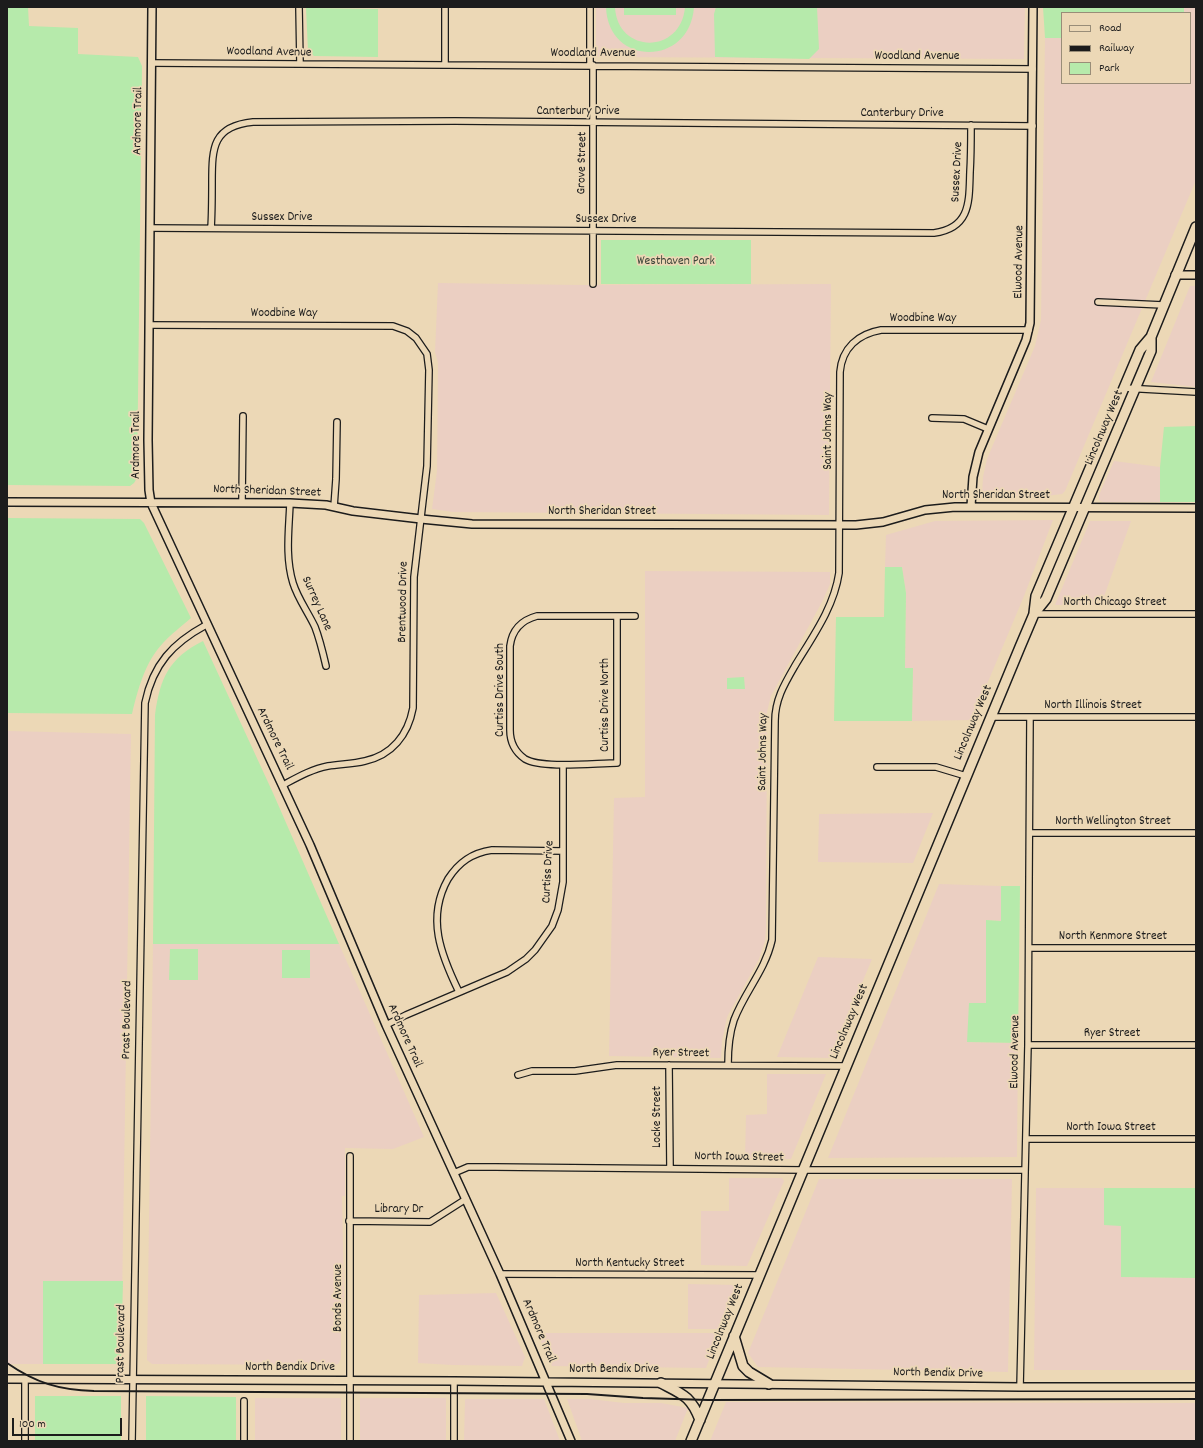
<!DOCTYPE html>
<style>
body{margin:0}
#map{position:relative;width:1203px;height:1448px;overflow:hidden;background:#ecd8b6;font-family:Dekko,sans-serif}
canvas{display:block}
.frame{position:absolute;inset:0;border:8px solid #1c1c1c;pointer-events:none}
.legend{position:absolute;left:1061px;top:12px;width:130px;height:72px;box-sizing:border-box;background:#ecd8b6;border:1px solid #998d78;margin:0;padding:5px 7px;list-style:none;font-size:12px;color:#1c1c1c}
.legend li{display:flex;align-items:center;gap:8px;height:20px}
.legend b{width:20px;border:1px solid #998d78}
.scale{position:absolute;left:12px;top:1418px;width:110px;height:18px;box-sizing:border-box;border:2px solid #1c1c1c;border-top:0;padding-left:5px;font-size:12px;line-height:14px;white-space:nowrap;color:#1c1c1c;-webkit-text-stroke:3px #ecd8b6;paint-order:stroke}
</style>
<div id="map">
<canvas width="1203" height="1448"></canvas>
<div class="frame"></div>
<ul class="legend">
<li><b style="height:5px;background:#ecd8b6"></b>Road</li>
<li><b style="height:5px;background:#1c1c1c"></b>Railway</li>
<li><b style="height:11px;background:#b6eaab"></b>Park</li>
</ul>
<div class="scale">100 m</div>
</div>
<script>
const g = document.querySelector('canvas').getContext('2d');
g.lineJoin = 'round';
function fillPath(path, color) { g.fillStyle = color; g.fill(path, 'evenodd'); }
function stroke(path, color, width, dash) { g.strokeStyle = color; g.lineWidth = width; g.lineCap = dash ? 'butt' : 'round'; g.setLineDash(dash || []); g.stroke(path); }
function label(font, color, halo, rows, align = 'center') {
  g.font = font + ' Dekko,sans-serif'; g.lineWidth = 3.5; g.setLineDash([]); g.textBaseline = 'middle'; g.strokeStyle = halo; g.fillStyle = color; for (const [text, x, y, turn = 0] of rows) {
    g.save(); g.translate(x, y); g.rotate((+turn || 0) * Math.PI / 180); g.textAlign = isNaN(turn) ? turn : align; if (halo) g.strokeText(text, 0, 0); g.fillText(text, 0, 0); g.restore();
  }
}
fillPath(new Path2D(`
 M596 7H1025L1024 59 596 57Z
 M1184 7H1196V180L1065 491 1062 494 1046 496H982L983 477 987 459 1035 346 1041 320 1045 38H1062V83H1190V13H1184Z
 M438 283 583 285 831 284 829 515 453 512 432 509 437 471 438 363 435 352Z
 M1190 286H1196V387L1151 382Z
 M1114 461 1160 467V502H1103L1099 500V495Z
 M1053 520 1024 596 972 720 912 721 913 669 905 668 906 593 902 567H885L886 535 935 521Z
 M1090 521H1131L1101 605H1055Z
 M645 571 830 572V584L823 600 771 696 767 712 766 928 765 941 759 959 727 1017 722 1041 721 1058 609 1056 614 798 645 797Z
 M7 731 131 734 121 1362 118 1364H7Z
 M933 813 913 863 818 862 819 814Z
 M939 884 1001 886V921L986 920V1003L967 1042 1018 1043 1017 1157 828 1158Z
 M153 944H339L424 1137 393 1149 345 1148V1196H342L344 1296 341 1327V1359L338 1364 335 1365 152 1364 147 1360Z
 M818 957 872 959 831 1058 777 1057Z
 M767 1074H826L791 1159H745L746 1115 767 1114Z
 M729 1178H782L784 1181 747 1266 701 1265V1211H729Z
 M819 1179H1012L1008 1372 758 1367 748 1353Z
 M1036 1188H1104V1225H1121L1122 1277 1196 1278V1370H1034Z
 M688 1284 738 1285 721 1329H688Z
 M496 1293 525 1357 522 1366 452 1365 418 1363 419 1295Z
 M537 1333H719L706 1368 552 1366Z
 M255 1398H341V1441H255Z
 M360 1398H446V1441H360Z
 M465 1399H544L560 1441H464Z
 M567 1399H590L624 1403H661L688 1408 675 1441H582Z
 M726 1402 1196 1403V1441H710Z`), '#ebcfc2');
fillPath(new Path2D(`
 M7 7H28L29 26 78 28V54L138 57 142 66 137 478 134 483 130 486 7 485Z
 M606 7H615C617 54 681 55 685 7H694C690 67 608 67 606 7Z
 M624 7H676V15H624Z
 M716 7H817L819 49 809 59 715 57 714 14Z
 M1043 7H1184V13H1062V38H1045Z
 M306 8 378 9V57L314 56 308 51Z
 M601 240H751V284H601Z
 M1196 426V502H1160V467L1164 427Z
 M7 518 140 519 144 523 191 618C182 626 171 634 163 643 145 662 138 689 132 714L7 713Z
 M885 567H902L906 593 905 668H913L912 721H834L836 617H884Z
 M203 641 273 793 339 944H153L155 715C160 678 169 658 203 641Z
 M744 677 745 689H727V678Z
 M1001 886H1020L1018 1043 967 1042 969 1003H986V920L1001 921Z
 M170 949H198V980H169Z
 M282 950H310V978H282Z
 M1104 1188H1196V1278L1121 1277V1226L1104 1225Z
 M43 1281H123L121 1362 118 1364H43Z
 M35 1396H121V1441H35Z
 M146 1396 236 1397V1441H146Z`), '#b6eaab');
const minor = new Path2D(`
 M299 7 300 64
 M152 63 1033 69
 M445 64V7
 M590 65V7
 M150 228 934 233C971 228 969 201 970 172 971 156 971 141 971 125
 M211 228C212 213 212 197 212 182 212 147 213 126 253 122L455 121 1033 126
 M593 284V65
 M1098 302 1163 305
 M149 325 393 326 407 331 416 338 427 354 429 370 427 466 414 577 413 708C408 735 392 755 365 761 353 764 340 764 328 766 312 769 298 777 283 785
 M1124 388 1196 392
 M932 418 964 419 988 429
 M242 502 243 416
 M290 503C289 529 285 557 293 583 298 599 308 612 315 627 320 640 323 653 326 666
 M334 507 336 479 337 422
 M1034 614H1196
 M617 617V763C596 763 542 769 525 759 515 752 510 742 510 730V646C512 630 522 620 537 616H635
 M991 717H1196
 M877 767H936L966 776
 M1030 833H1196
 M1029 948H1196
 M459 992C441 955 426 918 448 879 459 862 472 853 492 850L563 851
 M386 1025 406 1015 488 980 507 972 526 959 535 950 552 926 558 910 563 882V765
 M1028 1045H1196
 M669 1065 670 1168
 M728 1065C728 1050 729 1035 734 1020 745 991 765 971 772 940L775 721C775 699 785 683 796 664 813 636 834 607 839 573L840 372C842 348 858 334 881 330H1029
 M518 1075 532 1071H575L617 1065 846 1066
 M1027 1139H1196
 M454 1173 468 1167H495L803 1170H1025
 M349 1221 430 1222 466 1199
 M500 1274 760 1275
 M1020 1387 1028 1045 1030 717
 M25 1441V1379
 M132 1441 145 703C153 664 173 643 206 625
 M244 1441V1401
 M350 1441V1156
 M454 1441V1381`);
const tertiary = new Path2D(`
 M152 7 148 440 149 490 151 503 310 845 386 1025 500 1274 571 1441
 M1175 275H1196
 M7 502 290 503 326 505 353 511 421 519 472 524 856 525 883 522 925 510 955 507 1196 508
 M971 506 973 477 979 452 1026 340 1030 323 1033 7
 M7 1379 454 1381 1020 1387H1196`);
const primary = new Path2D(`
 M1034 613 1036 596 1140 350 1151 337 1196 227
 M734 1336 743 1366 749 1372 769 1384
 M661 1383C682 1394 691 1396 700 1420
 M691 1441 1020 647 1034 614 1046 599 1151 351V337`);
stroke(minor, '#1c1c1c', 8);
stroke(tertiary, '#1c1c1c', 10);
stroke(primary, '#1c1c1c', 12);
stroke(minor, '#ecd8b6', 5.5);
stroke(tertiary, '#ecd8b6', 7);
stroke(primary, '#ecd8b6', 9);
stroke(new Path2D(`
 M7 1363C36 1383 59 1390 94 1391L587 1394 643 1398 708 1400 1196 1399`), '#1c1c1c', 2);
label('13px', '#1c1c1c', '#ecd8b6', [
 ["Woodland Avenue",269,53,1],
 ["Woodland Avenue",593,54],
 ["Woodland Avenue",917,57],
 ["Canterbury Drive",578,112],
 ["Canterbury Drive",902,114],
 ["Ardmore Trail",139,121,-89],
 ["Grove Street",583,163,-89],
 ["Sussex Drive",958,172,-87],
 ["Sussex Drive",282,218],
 ["Sussex Drive",606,220],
 ["Elwood Avenue",1020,262,-89],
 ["Woodbine Way",284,314],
 ["Woodbine Way",923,319],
 ["Lincolnway West",1105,428,-67],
 ["Saint Johns Way",829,431,-90],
 ["Ardmore Trail",137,445,-90],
 ["North Sheridan Street",267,492,2],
 ["North Sheridan Street",996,496],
 ["North Sheridan Street",602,512],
 ["Brentwood Drive",404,602,-89],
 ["North Chicago Street",1115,603],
 ["Surrey Lane",316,604,66],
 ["Curtiss Drive South",501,690,-90],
 ["Curtiss Drive North",606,705,-90],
 ["North Illinois Street",1093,706],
 ["Lincolnway West",974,723,-67],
 ["Ardmore Trail",274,739,64],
 ["Saint Johns Way",764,752,-89],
 ["North Wellington Street",1113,822],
 ["Curtiss Drive",549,872,-87],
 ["North Kenmore Street",1113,937],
 ["Prast Boulevard",128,1020,-89],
 ["Lincolnway West",850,1022,-67],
 ["Ryer Street",1112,1034],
 ["Ardmore Trail",404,1036,66],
 ["Elwood Avenue",1016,1052,-89],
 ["Ryer Street",681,1054,1],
 ["Locke Street",658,1117,-90],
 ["North Iowa Street",1111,1128],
 ["North Iowa Street",739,1158,1],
 ["Library Dr",399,1210],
 ["North Kentucky Street",630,1264],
 ["Bonds Avenue",339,1298,-90],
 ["Lincolnway West",726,1322,-68],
 ["Ardmore Trail",538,1331,67],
 ["Prast Boulevard",122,1344,-89],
 ["North Bendix Drive",290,1368],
 ["North Bendix Drive",614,1370],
 ["North Bendix Drive",938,1374,1]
]);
label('13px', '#3b4539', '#ecd8b6', [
 ["Westhaven Park",676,262]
]);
</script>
